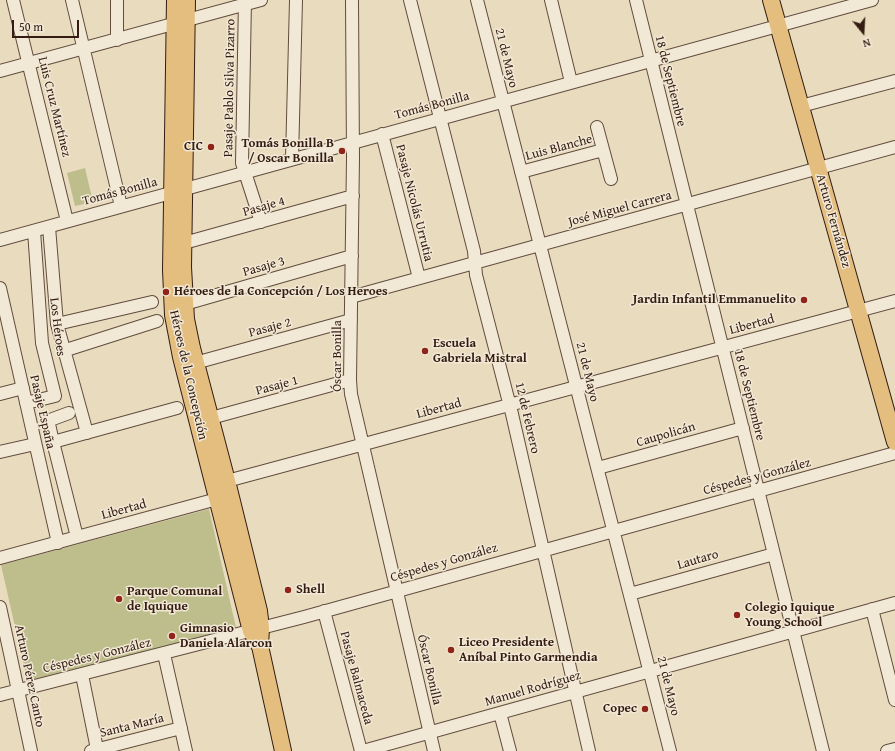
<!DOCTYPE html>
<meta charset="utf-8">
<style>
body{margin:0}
#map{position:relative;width:895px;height:751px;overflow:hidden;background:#e9dcbe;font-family:"Gentium Book Plus",serif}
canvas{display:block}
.north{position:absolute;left:843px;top:12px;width:40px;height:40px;-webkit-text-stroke:3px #f1e8d5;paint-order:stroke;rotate:162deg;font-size:11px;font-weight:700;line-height:16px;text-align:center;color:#341c13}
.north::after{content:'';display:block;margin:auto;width:14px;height:18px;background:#341c13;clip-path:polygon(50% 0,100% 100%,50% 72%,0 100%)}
.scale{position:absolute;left:12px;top:20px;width:67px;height:18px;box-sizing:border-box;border:2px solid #341c13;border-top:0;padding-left:5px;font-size:12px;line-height:14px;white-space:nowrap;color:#341c13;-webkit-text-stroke:3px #f1e8d5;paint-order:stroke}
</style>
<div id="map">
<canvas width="895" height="751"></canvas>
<div class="north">N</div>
<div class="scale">50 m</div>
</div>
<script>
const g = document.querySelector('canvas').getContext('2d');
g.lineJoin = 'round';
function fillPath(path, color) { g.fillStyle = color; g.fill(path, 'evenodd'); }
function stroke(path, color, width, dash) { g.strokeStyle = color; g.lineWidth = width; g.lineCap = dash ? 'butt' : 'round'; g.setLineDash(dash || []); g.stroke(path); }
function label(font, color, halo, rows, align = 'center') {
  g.font = font + ' "Gentium Book Plus",serif'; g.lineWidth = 3; g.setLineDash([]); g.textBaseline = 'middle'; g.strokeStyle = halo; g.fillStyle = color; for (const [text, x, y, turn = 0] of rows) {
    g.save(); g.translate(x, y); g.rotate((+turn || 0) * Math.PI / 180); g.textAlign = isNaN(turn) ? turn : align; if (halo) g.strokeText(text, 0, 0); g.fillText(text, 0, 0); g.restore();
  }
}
fillPath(new Path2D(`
 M85 168 93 202 75 206 67 173Z
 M209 509 237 632 28 684 1 565Z`), '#bdbe8c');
const minor = new Path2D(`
 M13 0 67 221
 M72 0 121 206
 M245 0 242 163 261 222
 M352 0 353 158 350 380 351 394 434 751
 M410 0 474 251 476 275 512 414 589 751
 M477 0 670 751
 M551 0 571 82
 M636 0 823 751
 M117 40V0
 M0 71 261 0
 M801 106 895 81
 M597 127 611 179
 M382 134 419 278
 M292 159 296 0
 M521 172 603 150
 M49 227 57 324 87 433
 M0 240 872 0
 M184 243 353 196
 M0 288 58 543
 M351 297 895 147
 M185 304 352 256
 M57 324 152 302
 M63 351 157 321
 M195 363 351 320
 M0 394 23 388
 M26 403 55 396 42 343 34 231
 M211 418 350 380
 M53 442 49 424 50 420 69 413
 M0 452 35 444
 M598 468 743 428
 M77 537 53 442 177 408
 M0 558 217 499 227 481 895 301
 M630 594 774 554
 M0 607 31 751
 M872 609 895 700
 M324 611 361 751
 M164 654 186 751
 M82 675 97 749
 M0 695 304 617 895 453
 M500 713 510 751
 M91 751 181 728
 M363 751 895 603
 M887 751 895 749`);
const major = new Path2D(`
 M175 0 171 270 173 315 181 357 251 631 259 645
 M187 0 183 267 186 319 192 348 227 481 259 611 261 628 260 646 283 751
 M771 0 895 442`);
stroke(minor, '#614c3e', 14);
stroke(major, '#341c13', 18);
stroke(minor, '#f1e8d5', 12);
stroke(major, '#e4be7f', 16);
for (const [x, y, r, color] of [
 [211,147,4,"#8f2418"],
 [342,151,4,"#8f2418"],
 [166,292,4,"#8f2418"],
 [804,300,4,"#8f2418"],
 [425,351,4,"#8f2418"],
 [288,590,4,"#8f2418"],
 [119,599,4,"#8f2418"],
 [737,615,4,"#8f2418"],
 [172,636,4,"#8f2418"],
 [451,650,4,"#8f2418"],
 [645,709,4,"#8f2418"]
]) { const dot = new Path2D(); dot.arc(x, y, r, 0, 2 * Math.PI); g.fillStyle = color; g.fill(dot); stroke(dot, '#f1e8d5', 1.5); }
label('13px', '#341c13', '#f1e8d5', [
 ["21 de Mayo",506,58,76],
 ["18 de Septiembre",670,81,76],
 ["Pasaje Pablo Silva Pizarro",230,88,-89],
 ["Tomás Bonilla",432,106,-15],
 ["Luis Cruz Martínez",54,107,76],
 ["Luis Blanche",559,148,-15],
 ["Tomás Bonilla",120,192,-15],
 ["Pasaje Nicolás Urrutia",414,203,76],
 ["Pasaje 4",264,207,-16],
 ["José Miguel Carrera",620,209,-15],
 ["Arturo Fernández",833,221,74],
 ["Pasaje 3",264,267,-16],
 ["Libertad",752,325,-15],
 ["Los Héroes",57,327,83],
 ["Pasaje 2",270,328,-15],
 ["Óscar Bonilla",338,356,-90],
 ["21 de Mayo",587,372,76],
 ["Héroes de la Concepción",188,375,77],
 ["Pasaje 1",277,386,-15],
 ["18 de Septiembre",749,395,76],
 ["Libertad",439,409,-15],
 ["Pasaje España",42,412,77],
 ["12 de Febrero",527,418,77],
 ["Caupolicán",666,435,-16],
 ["Céspedes y González",757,477,-15],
 ["Libertad",124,510,-15],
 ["Lautaro",698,560,-16],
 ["Céspedes y González",444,563,-16],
 ["Céspedes y González",97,656,-14],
 ["Óscar Bonilla",429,670,77],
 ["Arturo Pérez Canto",29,676,78],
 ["Pasaje Balmaceda",356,678,75],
 ["21 de Mayo",668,686,76],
 ["Manuel Rodríguez",533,689,-16],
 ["Santa María",132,726,-14]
]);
label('bold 13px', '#341c13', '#f1e8d5', [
 ["Tomás Bonilla B",334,144,"right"],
 ["/ Oscar Bonilla",334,159,"right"],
 ["CIC",203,147,"right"],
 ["Héroes de la Concepción / Los Heroes",174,292],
 ["Jardin Infantil Emmanuelito",796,300,"right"],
 ["Escuela",433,344],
 ["Gabriela Mistral",433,359],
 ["Shell",296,590],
 ["Parque Comunal",127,592],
 ["de Iquique",127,607],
 ["Colegio Iquique",745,608],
 ["Young School",745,623],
 ["Gimnasio",180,629],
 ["Daniela Alarcon",180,644],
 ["Liceo Presidente",459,643],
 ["Aníbal Pinto Garmendia",459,658],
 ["Copec",637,709,"right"]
], 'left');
</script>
